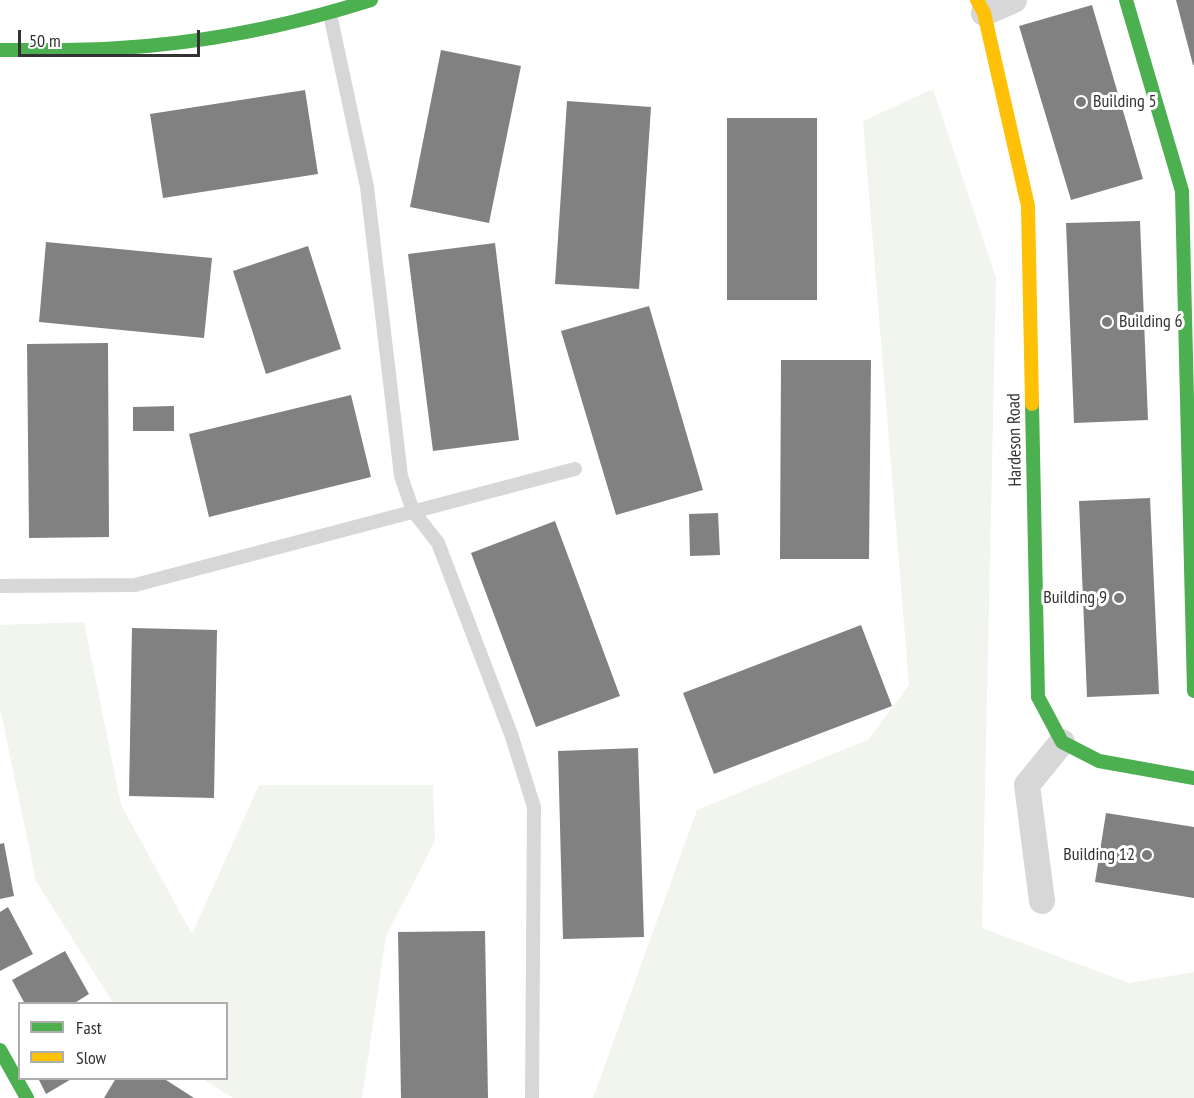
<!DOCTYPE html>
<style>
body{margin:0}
#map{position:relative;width:1194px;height:1098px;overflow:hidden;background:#fff;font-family:"PT Sans Narrow",sans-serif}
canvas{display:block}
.legend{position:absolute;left:18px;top:1002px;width:210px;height:78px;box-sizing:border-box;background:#fff;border:2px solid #adadad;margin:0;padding:8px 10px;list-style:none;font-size:18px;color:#333}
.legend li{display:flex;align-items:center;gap:12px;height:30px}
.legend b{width:30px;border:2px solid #adadad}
.scale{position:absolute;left:18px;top:30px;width:182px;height:27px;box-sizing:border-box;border:3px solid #333;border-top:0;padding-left:8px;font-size:18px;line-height:21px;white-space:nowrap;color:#333;-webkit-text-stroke:4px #fff;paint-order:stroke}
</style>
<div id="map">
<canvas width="1194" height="1098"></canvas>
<ul class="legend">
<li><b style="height:8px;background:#4caf50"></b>Fast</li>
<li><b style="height:8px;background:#ffc107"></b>Slow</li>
</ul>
<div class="scale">50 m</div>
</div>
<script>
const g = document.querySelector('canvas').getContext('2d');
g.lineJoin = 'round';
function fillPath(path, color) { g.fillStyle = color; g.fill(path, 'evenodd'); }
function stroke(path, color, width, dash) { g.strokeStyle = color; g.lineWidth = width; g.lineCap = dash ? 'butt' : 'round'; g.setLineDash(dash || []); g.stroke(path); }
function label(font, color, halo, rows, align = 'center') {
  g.font = font + ' "PT Sans Narrow",sans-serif'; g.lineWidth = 6; g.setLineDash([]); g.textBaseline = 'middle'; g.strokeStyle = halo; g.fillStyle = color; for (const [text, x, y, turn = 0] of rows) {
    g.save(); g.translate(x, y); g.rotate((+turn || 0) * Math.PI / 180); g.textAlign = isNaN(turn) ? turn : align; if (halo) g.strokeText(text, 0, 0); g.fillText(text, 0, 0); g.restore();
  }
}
fillPath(new Path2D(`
 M933 89 996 278 982 928 1129 983 1194 972V1098H593L697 810 869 739 909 685 863 121Z
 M84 622 121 805 192 934 259 785H433L435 841 386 936 362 1098H233L203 1079 226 1078V1004L113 1003 36 881 0 708V625Z`), '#f1f5ed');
fillPath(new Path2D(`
 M1176 0H1194V65H1193Z
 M1092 5 1143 179 1071 200 1019 26Z
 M441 50 521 66 489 223 410 207Z
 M305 90 318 174 163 198 150 114Z
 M567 101 651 107 639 289 555 284Z
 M727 118H817V300H727Z
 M1140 221 1148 420 1074 423 1066 223Z
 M46 242 212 258 204 338 39 322Z
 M495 243 519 440 433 451 408 254Z
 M308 246 341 349 266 374 233 271Z
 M649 306 703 490 616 515 561 331Z
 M108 343 109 537 29 538 27 344Z
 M781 360H871L869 559H780Z
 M351 395 371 477 209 517 189 434Z
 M174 406V431H133V407Z
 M1150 498 1159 694 1087 697 1079 501Z
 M718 513 720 555 690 556 689 514Z
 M555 521 620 696 536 727 471 553Z
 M861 625 892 706 714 774 683 693Z
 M132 628 217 630 214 798 129 796Z
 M638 748 644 937 563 939 558 751Z
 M1106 813 1194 827V898L1095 882Z
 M4 843 14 896 0 899V844Z
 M8 907 33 954 0 971V912Z
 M485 931 488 1098H401L398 932Z
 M65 951 89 994 73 1004H25L12 980Z
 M38 1078H73L46 1094Z
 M116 1078H163L194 1098H104Z`), '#818181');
stroke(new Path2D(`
 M330 14 367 187 401 476 413 511 438 543 511 734 534 807 532 1098
 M0 586 135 585 575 469`), '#d7d7d7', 14);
stroke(new Path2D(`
 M984 13 1014 0
 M1042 901 1027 785 1062 742`), '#d7d7d7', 26);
stroke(new Path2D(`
 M1126 0 1182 191 1194 691
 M0 50C40 50 80 51 119 48 205 43 289 26 371 0
 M1032 404 1038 697 1062 742 1099 761 1194 778
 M0 1050 27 1098`), '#4caf50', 14);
stroke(new Path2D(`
 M977 0 984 13 1028 206 1032 404`), '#ffc107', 14);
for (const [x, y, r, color] of [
 [1081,102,6,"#7a7a7a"],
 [1107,322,6,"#7a7a7a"],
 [1119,598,6,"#7a7a7a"],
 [1147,855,6,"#7a7a7a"]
]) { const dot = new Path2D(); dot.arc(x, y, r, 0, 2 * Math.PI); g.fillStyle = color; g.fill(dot); stroke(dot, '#fff', 2); }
label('18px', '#333', '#fff', [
 ["Building 5",1093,102],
 ["Building 6",1119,322],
 ["Building 9",1107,598,"right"],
 ["Building 12",1135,855,"right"]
], 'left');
label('18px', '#333', '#fff', [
 ["Hardeson Road",1015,440,-91]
]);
</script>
